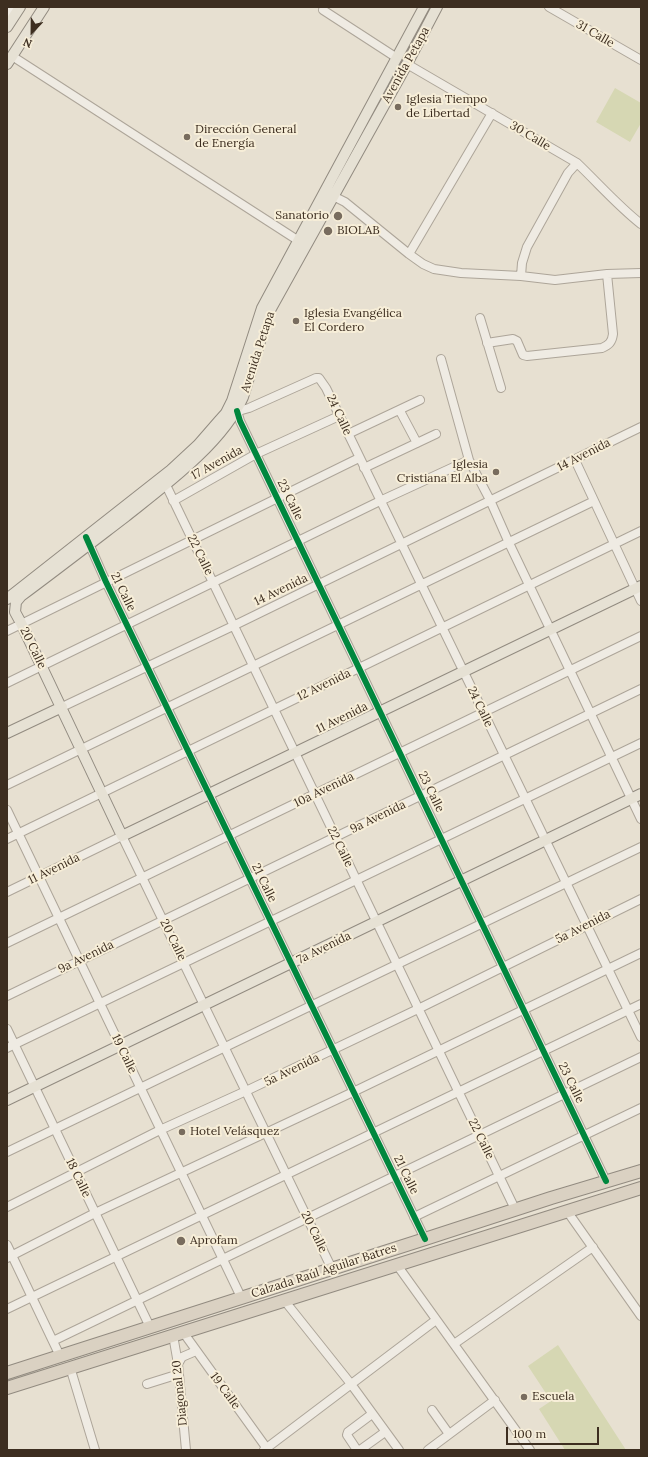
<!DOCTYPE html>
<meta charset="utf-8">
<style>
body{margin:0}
#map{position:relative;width:648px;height:1457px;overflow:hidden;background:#e7e0d1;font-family:Lora,serif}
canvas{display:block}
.frame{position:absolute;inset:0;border:8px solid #3d2e20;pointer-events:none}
.north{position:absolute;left:12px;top:12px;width:40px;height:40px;-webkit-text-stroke:3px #f7eed8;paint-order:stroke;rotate:202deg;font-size:11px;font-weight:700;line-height:16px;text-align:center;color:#3d2e20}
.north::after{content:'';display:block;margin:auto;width:14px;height:18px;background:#3d2e20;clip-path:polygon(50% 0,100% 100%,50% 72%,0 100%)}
.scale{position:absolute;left:506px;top:1427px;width:93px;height:18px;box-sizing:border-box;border:2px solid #3d2e20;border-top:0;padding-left:5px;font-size:12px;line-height:14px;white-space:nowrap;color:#3d2e20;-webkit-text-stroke:3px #f7eed8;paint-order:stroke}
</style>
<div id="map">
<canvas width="648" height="1457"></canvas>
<div class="frame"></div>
<div class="north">N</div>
<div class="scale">100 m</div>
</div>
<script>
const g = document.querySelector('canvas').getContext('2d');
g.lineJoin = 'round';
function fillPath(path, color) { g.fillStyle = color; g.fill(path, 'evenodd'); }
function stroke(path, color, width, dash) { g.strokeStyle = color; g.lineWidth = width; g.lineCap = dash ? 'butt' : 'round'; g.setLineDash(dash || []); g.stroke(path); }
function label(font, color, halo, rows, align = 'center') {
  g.font = font + ' Lora,serif'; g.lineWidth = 4; g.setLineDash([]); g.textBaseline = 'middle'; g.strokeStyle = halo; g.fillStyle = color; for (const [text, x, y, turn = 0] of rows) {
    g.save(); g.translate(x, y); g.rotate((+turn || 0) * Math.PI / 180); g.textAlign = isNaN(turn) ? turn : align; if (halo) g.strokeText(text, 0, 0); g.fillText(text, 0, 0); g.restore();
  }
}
fillPath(new Path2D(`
 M615 88 641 103V123L630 142 596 122Z
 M558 1345 626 1450H565L539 1409 551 1401 528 1366Z`), '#d6d7b3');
const minor = new Path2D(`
 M549 7 641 60
 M323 10 397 58
 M7 16 12 7
 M12 56 302 243
 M407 64 577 163C598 183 618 206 641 224
 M333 196 345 202 409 254 423 264 434 269 461 273 521 276 555 280 607 274 641 273
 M409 254 492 113
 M521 276 522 263 527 247 568 173 577 163
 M480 318 501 388
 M487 343 513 339 517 341 523 355 527 356 602 348C609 345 612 342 613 334L607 274
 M441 359 469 460 490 500 509 543 641 819
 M239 408 242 410 249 408 316 378H319L326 388 641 1037
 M237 411 240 421 606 1181
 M400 411 417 443
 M348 434 420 400
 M575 460 641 601
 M364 468 436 434
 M166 485 515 1209
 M173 501 256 454 339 416
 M87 539 106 582 425 1239
 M7 631 359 458
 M7 683 380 501 469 460
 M62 707 233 626 641 427
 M7 785 594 501
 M7 810 241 1297
 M7 839 641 531
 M7 892 122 836 332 1269
 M7 943 641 636
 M7 996 641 689
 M7 1029 150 1327
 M7 1048 641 743
 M7 1152 641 847
 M7 1207 160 1130 246 1091 418 1009 641 899
 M567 1211 641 1316
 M414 1217 641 1108
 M7 1245 60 1356
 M7 1258 95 1213 353 1092 641 953
 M397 1265 530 1450
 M284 1300 351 1384 399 1450
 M7 1309 641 1004
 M183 1332 268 1450
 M173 1335 178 1364 186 1450
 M53 1341 641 1057
 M454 1344 593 1247
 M178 1364 182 1357 196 1351
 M70 1367 95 1450
 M147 1384 179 1374
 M432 1410 449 1434
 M264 1450 436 1320
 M357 1450 347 1435 348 1432 372 1414
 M360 1450 385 1432
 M428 1450 495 1400`);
const major = new Path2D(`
 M7 27 20 7
 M7 64 44 7
 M7 599 171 470 198 445 218 422 226 413 232 401 262 308 424 7
 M15 612 21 623 122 836 641 586
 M15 612 16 602 21 596C56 570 91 543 125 517 164 486 223 443 243 397L269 312 407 64 437 7
 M7 733 62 707
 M7 1100 641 794`);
const highway = new Path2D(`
 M7 1373 425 1239 551 1198 641 1171
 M7 1388 641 1188`);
stroke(minor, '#ada599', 10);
stroke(major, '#928b80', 12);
stroke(highway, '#928b80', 14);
stroke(minor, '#efebe3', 8);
stroke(major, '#e6e1d4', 10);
stroke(highway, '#dad1c2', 12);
stroke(new Path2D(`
 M237 411 240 421 606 1181
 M86 537 106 582 425 1239`), '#00873e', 6);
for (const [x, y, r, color] of [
 [398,107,4,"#786c5e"],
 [187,137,4,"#786c5e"],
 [338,216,5,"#786c5e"],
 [328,231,5,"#786c5e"],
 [296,321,4,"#786c5e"],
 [496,472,4,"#786c5e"],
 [182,1132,4,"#786c5e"],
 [181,1241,5,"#786c5e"],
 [524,1397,4,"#786c5e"]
]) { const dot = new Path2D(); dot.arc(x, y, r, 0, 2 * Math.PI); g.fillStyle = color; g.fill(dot); stroke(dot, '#f7eed8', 1.5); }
label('12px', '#3d2e20', '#f7eed8', [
 ["31 Calle",595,34,30],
 ["Avenida Petapa",406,65,-61],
 ["30 Calle",530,136,31],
 ["Avenida Petapa",258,352,-72],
 ["24 Calle",339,415,65],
 ["14 Avenida",584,455,-27],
 ["17 Avenida",217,463,-29],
 ["23 Calle",290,500,64],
 ["22 Calle",200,555,64],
 ["14 Avenida",281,590,-26],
 ["21 Calle",123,592,64],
 ["20 Calle",33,648,64],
 ["12 Avenida",324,685,-26],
 ["24 Calle",480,707,64],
 ["11 Avenida",342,718,-26],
 ["10a Avenida",324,790,-26],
 ["23 Calle",431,792,64],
 ["9a Avenida",378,817,-26],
 ["22 Calle",340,847,64],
 ["11 Avenida",54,869,-26],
 ["21 Calle",264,883,64],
 ["5a Avenida",583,927,-27],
 ["20 Calle",173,940,64],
 ["7a Avenida",324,948,-26],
 ["9a Avenida",86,957,-26],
 ["19 Calle",124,1054,64],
 ["5a Avenida",292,1070,-26],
 ["23 Calle",571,1083,64],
 ["22 Calle",481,1139,64],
 ["21 Calle",406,1175,64],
 ["18 Calle",78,1178,64],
 ["20 Calle",314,1232,64],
 ["Calzada Raúl Aguilar Batres",324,1271,-18],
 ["19 Calle",225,1391,54],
 ["Diagonal 20",180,1393,-96]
]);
label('12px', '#3d2e20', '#f7eed8', [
 ["Iglesia Tiempo",406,100],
 ["de Libertad",406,114],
 ["Dirección General",195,130],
 ["de Energía",195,144],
 ["Sanatorio",329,216,"right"],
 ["BIOLAB",337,231],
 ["Iglesia Evangélica",304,314],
 ["El Cordero",304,328],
 ["Iglesia",488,465,"right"],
 ["Cristiana El Alba",488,479,"right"],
 ["Hotel Velásquez",190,1132],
 ["Aprofam",190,1241],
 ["Escuela",532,1397]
], 'left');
</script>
